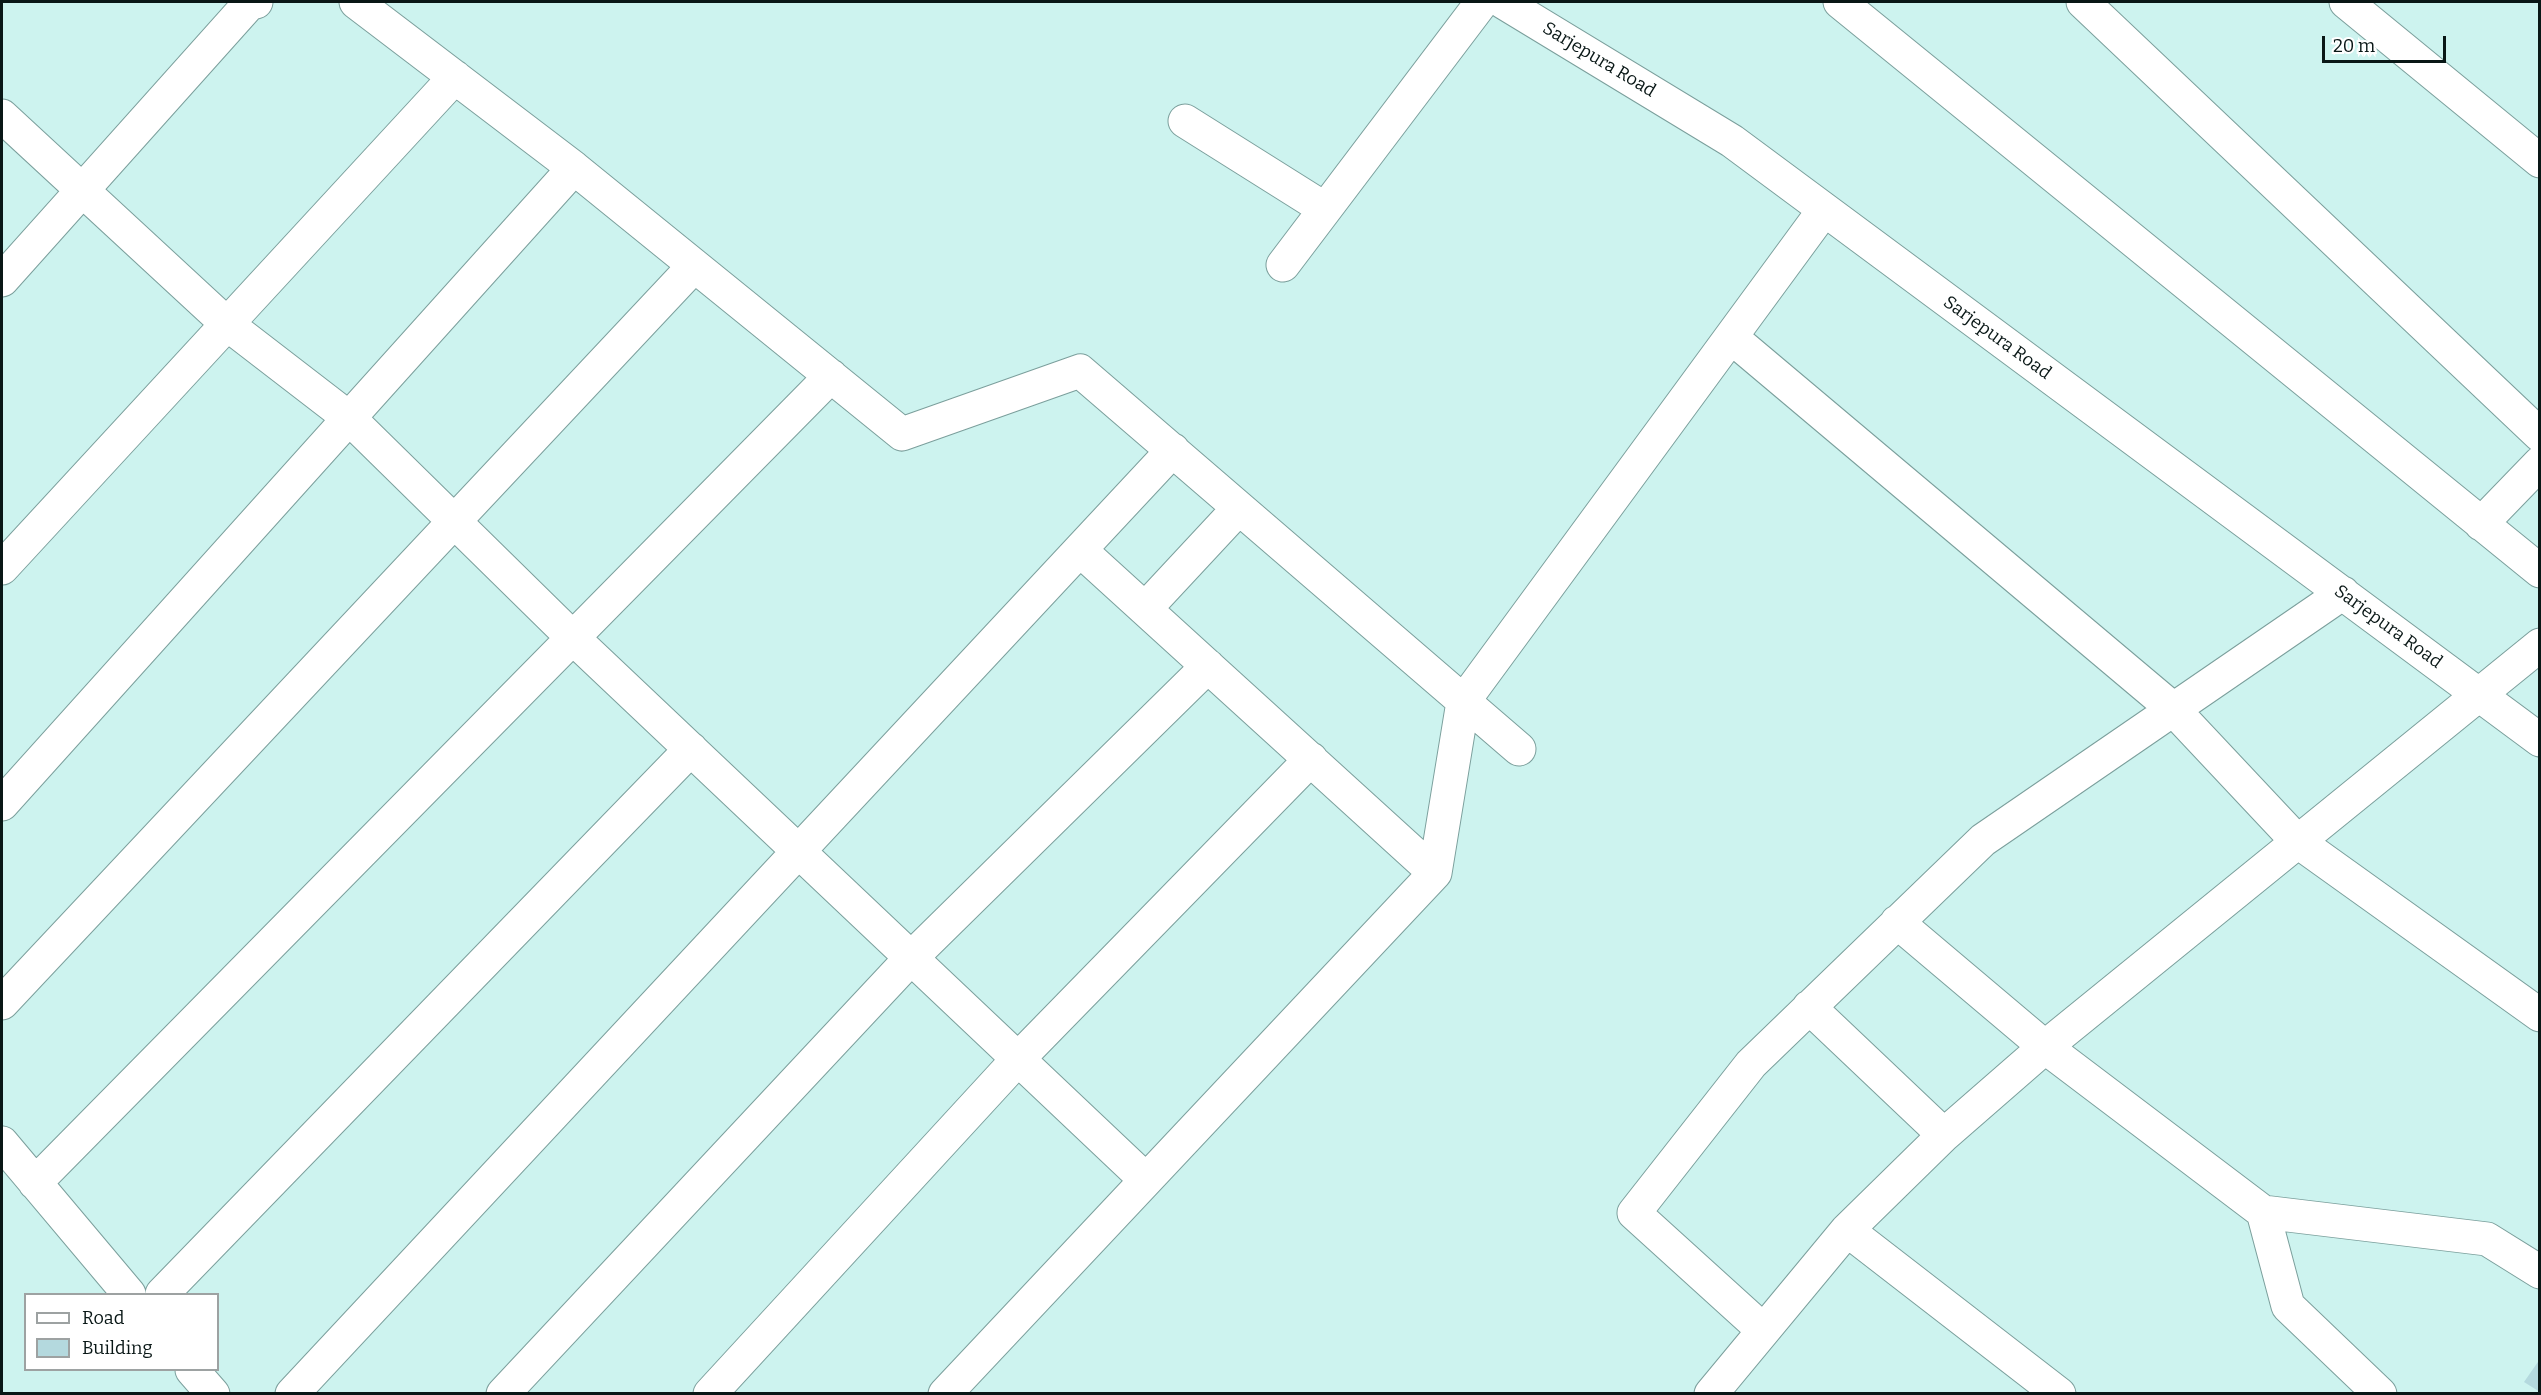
<!DOCTYPE html>
<style>
body{margin:0}
#map{position:relative;width:2541px;height:1395px;overflow:hidden;background:#cdf3ef;font-family:Bitter,serif}
canvas{display:block}
.frame{position:absolute;inset:0;border:3px solid #091716;pointer-events:none}
.legend{position:absolute;left:24px;top:1293px;width:195px;height:78px;box-sizing:border-box;background:#fff;border:2px solid #9da2a2;margin:0;padding:8px 10px;list-style:none;font-size:18px;color:#091716}
.legend li{display:flex;align-items:center;gap:12px;height:30px}
.legend b{width:30px;border:2px solid #9da2a2}
.scale{position:absolute;left:2322px;top:36px;width:124px;height:27px;box-sizing:border-box;border:3px solid #091716;border-top:0;padding-left:8px;font-size:18px;line-height:21px;white-space:nowrap;color:#091716;-webkit-text-stroke:4px #fff;paint-order:stroke}
</style>
<div id="map">
<canvas width="2541" height="1395"></canvas>
<div class="frame"></div>
<ul class="legend">
<li><b style="height:8px;background:#fff"></b>Road</li>
<li><b style="height:16px;background:#b4d9de"></b>Building</li>
</ul>
<div class="scale">20 m</div>
</div>
<script>
const g = document.querySelector('canvas').getContext('2d');
g.lineJoin = 'round';
function fillPath(path, color) { g.fillStyle = color; g.fill(path, 'evenodd'); }
function stroke(path, color, width, dash) { g.strokeStyle = color; g.lineWidth = width; g.lineCap = dash ? 'butt' : 'round'; g.setLineDash(dash || []); g.stroke(path); }
function label(font, color, halo, rows, align = 'center') {
  g.font = font + ' Bitter,serif'; g.lineWidth = 4.5; g.setLineDash([]); g.textBaseline = 'middle'; g.strokeStyle = halo; g.fillStyle = color; for (const [text, x, y, turn = 0] of rows) {
    g.save(); g.translate(x, y); g.rotate((+turn || 0) * Math.PI / 180); g.textAlign = isNaN(turn) ? turn : align; if (halo) g.strokeText(text, 0, 0); g.fillText(text, 0, 0); g.restore();
  }
}
fillPath(new Path2D(`
 M2540 1359V1392L2524 1382Z`), '#b4d9de');
const minor = new Path2D(`
 M1503 2 1732 141 2540 740
 M1840 2 2540 571
 M2083 2 2540 435
 M2346 2 2540 161
 M2 116 227 324 349 418 573 638 1146 1180
 M1185 121 1325 209
 M574 168 902 434 1080 371 1519 749
 M1283 265 1482 2
 M2 280 249 4 256 2
 M1731 337 2173 709 2297 841 2540 1015
 M2481 524 2540 463
 M1080 550 1435 873
 M2 568 455 77
 M1145 609 1239 508
 M2 804 574 168 356 2
 M1897 922 2045 1047 2263 1212 2487 1239 2540 1272
 M2 1003 694 266
 M1809 1007 1944 1135
 M2 1143 129 1294
 M35 1183 831 376
 M2263 1212 2288 1306 2380 1394
 M1847 1230 2059 1394
 M162 1294 691 749
 M1763 1330 1634 1213 1751 1064 1983 840 2343 593
 M192 1370 213 1394
 M292 1394 1173 450
 M503 1394 911 958 1208 666
 M710 1394 1018 1059 1311 759
 M945 1394 1435 873 1463 702 1824 210
 M1711 1394 1847 1230 1944 1135 2045 1047 2540 645`);
stroke(minor, '#7b9f9c', 35);
stroke(minor, '#fff', 33);
label('18px', '#091716', '#fff', [
 ["Sarjepura Road",1599,60,31],
 ["Sarjepura Road",1997,338,36],
 ["Sarjepura Road",2388,627,36]
]);
</script>
